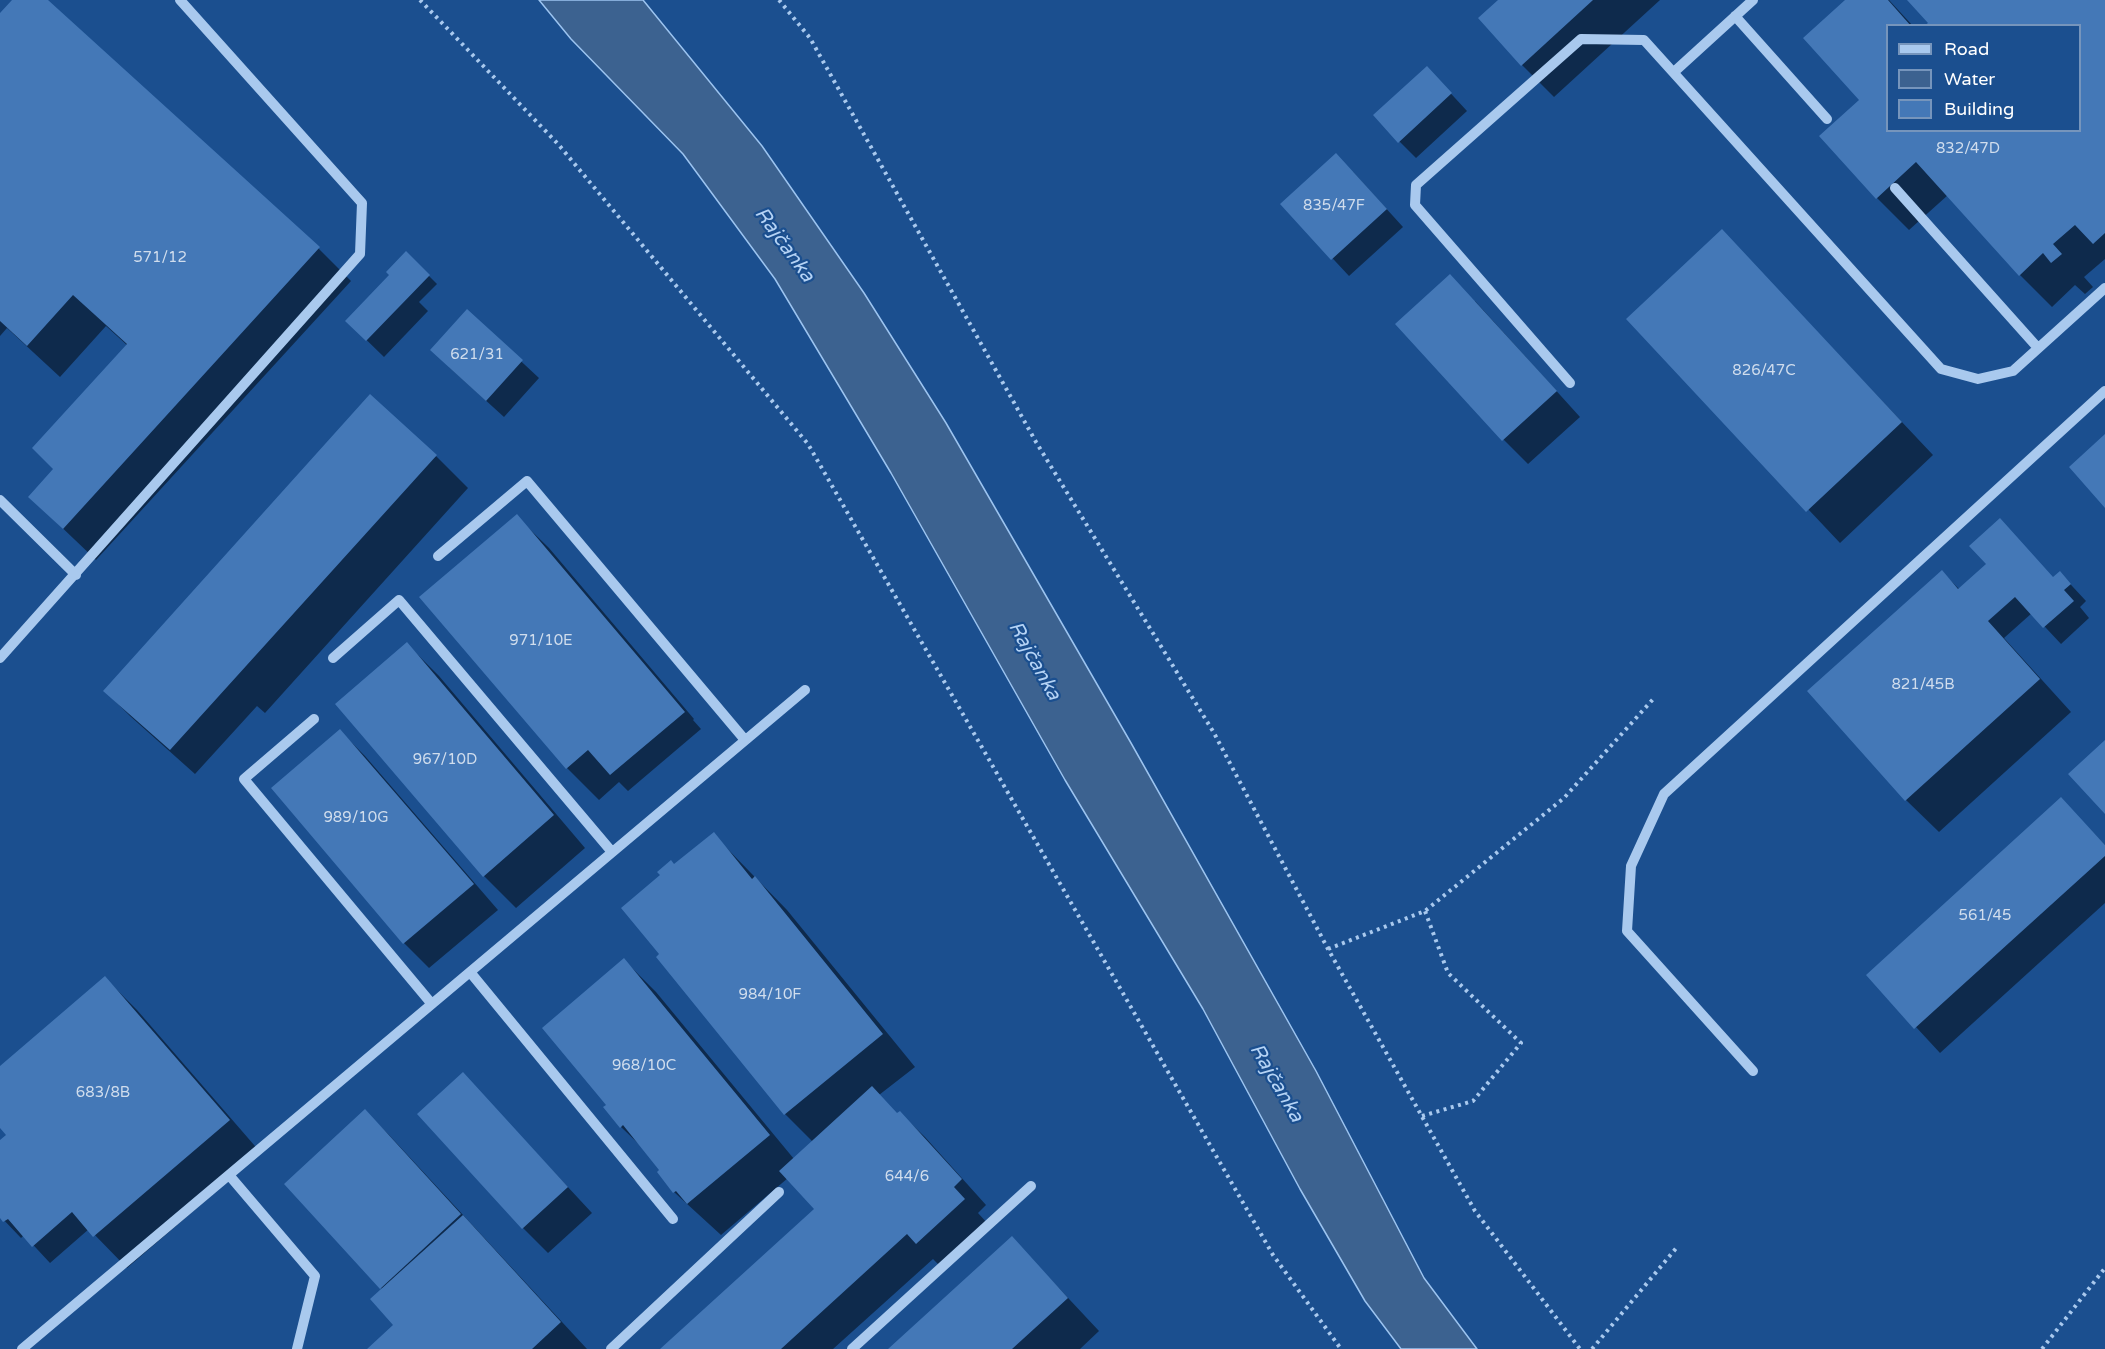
<!DOCTYPE html>
<meta charset="utf-8">
<style>
body{margin:0}
#map{position:relative;width:2105px;height:1349px;overflow:hidden;background:#1b4f8f;font-family:"Varela Round",sans-serif}
canvas{display:block}
.legend{position:absolute;left:1886px;top:24px;width:195px;height:108px;box-sizing:border-box;background:#1b4f8f;border:2px solid #7695bc;margin:0;padding:8px 10px;list-style:none;font-size:18px;color:#fff}
.legend li{display:flex;align-items:center;gap:12px;height:30px}
.legend b{width:30px;border:2px solid #7695bc}
</style>
<div id="map">
<canvas width="2105" height="1349"></canvas>
<ul class="legend">
<li><b style="height:8px;background:#a9c9ee"></b>Road</li>
<li><b style="height:16px;background:#3c6290"></b>Water</li>
<li><b style="height:16px;background:#4478b7"></b>Building</li>
</ul>
</div>
<script>
const g = document.querySelector('canvas').getContext('2d');
g.lineJoin = 'round';
function fillPath(path, color) { g.fillStyle = color; g.fill(path, 'evenodd'); }
function stroke(path, color, width, dash) { g.strokeStyle = color; g.lineWidth = width; g.lineCap = dash ? 'butt' : 'round'; g.setLineDash(dash || []); g.stroke(path); }
function label(font, color, halo, rows, align = 'center') {
  g.font = font + ' "Varela Round",sans-serif'; g.lineWidth = 4.5; g.setLineDash([]); g.textBaseline = 'middle'; g.strokeStyle = halo; g.fillStyle = color; for (const [text, x, y, turn = 0] of rows) {
    g.save(); g.translate(x, y); g.rotate((+turn || 0) * Math.PI / 180); g.textAlign = isNaN(turn) ? turn : align; if (halo) g.strokeText(text, 0, 0); g.fillText(text, 0, 0); g.restore();
  }
}
const water = new Path2D(`
 M539 0H643L762 146 864 293 946 423 1131 743 1316 1071 1424 1278 1477 1349H1401L1365 1301 1300 1189 1203 1009 1065 780 891 473 775 279 683 154 571 39Z`);
fillPath(water, '#3c6290');
stroke(water, '#9cc4f0', 1.5);
fillPath(new Path2D(`
 M14 0H46L319 249 351 281 96 560 30 497 55 469 128 346 106 326 60 377 7 328 0 336V16Z
 M1500 0H1660L1554 97 1522 65Z
 M1847 0H1889L1913 26H1888V130H2080V26L1930 23 1909 0H2105V259L2084 277 2093 287 2085 294 2075 285 2052 307 2020 275 1948 195 1909 230 1877 198 1821 136 1861 100Z
 M1443 85 1467 111 1416 158 1399 141Z
 M1353 172 1403 227 1349 276 1282 204Z
 M1722 231 1933 455 1840 543 1629 319Z
 M406 253 437 284 419 302 428 311 384 357 347 321 391 275Z
 M1475 301 1580 417 1528 464 1503 439Z
 M467 311 539 378 504 417 449 367Z
 M436 456 468 488 265 713 257 706 195 774 130 716 105 691Z
 M516 516 549 548 694 719 693 720 701 729 628 791 619 782 599 800 567 768Z
 M1942 572 1960 590 2054 578 2060 573 2086 601 2080 607 2089 618 2061 644 2032 613 2004 638 2071 712 1939 832 1906 800 1809 691Z
 M407 644 439 676 585 848 516 908 484 876Z
 M340 731 365 756 498 910 429 968 404 943 273 788Z
 M2061 799 2105 845V903L1940 1053 1868 975Z
 M713 834 787 910 915 1067 879 1095 898 1115 900 1113 925 1137 986 1205 978 1213 989 1225 942 1268 933 1259 833 1349H662L816 1209 788 1178 721 1235 674 1192 661 1170 645 1150 621 1127 608 1105 624 960 656 992 794 1159 813 1142 785 1114 661 954 674 866Z
 M105 978 137 1010 261 1153 127 1268 89 1229 50 1263 24 1235 21 1238 0 1216V1142L12 1140 0 1126V1068Z
 M463 1074 592 1213 548 1253 523 1228Z
 M365 1111 390 1136 587 1349H369L396 1325 383 1290 286 1184Z
 M1012 1238 1099 1331 1080 1349H890Z`), '#0007');
fillPath(new Path2D(`
 M12 0H48L320 247 63 529 28 497 53 469 32 448 127 344 73 295 27 346 0 321V13Z
 M1498 0H1593L1521 66 1478 18Z
 M1845 0H1888L1911 26H1888V130H2080V26H1924L1928 23 1907 0H2105V233L2093 244 2075 225 2053 244 2062 254 2051 263 2043 253 2019 276 1916 162 1876 199 1819 136 1859 100 1803 38Z
 M1427 66 1452 93 1398 143 1373 115Z
 M1336 153 1387 209 1331 260 1280 204Z
 M1722 229 1902 422 1806 512 1626 319Z
 M406 251 430 275 366 341 345 321 389 275 386 272Z
 M1450 274 1557 391 1502 441 1395 324Z
 M467 309 523 360 486 401 430 350Z
 M370 394 437 455 170 750 103 691Z
 M2105 434V508L2069 467Z
 M517 514 685 712 610 775 588 750 566 769 419 597Z
 M2000 518 2053 577 2060 571 2071 584 2064 590 2074 601 2043 628 2015 597 1988 621 2040 679 1905 801 1807 691 1942 570 1958 589 1986 564 1969 546Z
 M407 642 554 815 483 877 335 704Z
 M340 729 474 884 403 944 271 788Z
 M2105 740V814L2068 774Z
 M2061 797 2105 845V856L1914 1029 1866 975Z
 M714 832 752 879 755 876 883 1034 784 1115 656 957 659 954 621 908 660 875 657 872 671 860 674 864Z
 M624 958 770 1135 687 1204 676 1191 673 1193 657 1172 659 1170 623 1125 620 1128 603 1107 606 1105 542 1028Z
 M105 976 230 1120 93 1237 72 1212 32 1247 8 1219 3 1222 0 1218V1140L6 1135 0 1128V1066Z
 M463 1072 568 1187 522 1229 417 1114Z
 M872 1086 897 1113 900 1111 962 1179 954 1187 965 1199 916 1244 907 1234 781 1349H660L814 1209 779 1171Z
 M365 1109 461 1214 380 1289 284 1184Z
 M463 1215 561 1322 532 1349H367L393 1325 370 1299Z
 M1012 1236 1068 1298 1012 1349H888Z`), '#4478b7');
stroke(new Path2D(`
 M420 0 558 144 808 444 1273 1255 1341 1349
 M779 0 810 38 1036 442 1214 733 1328 949 1475 1211 1580 1349
 M1328 949 1425 911 1564 798 1655 697
 M1422 1116 1473 1101 1521 1043 1448 973 1425 911
 M1592 1349 1678 1246
 M2042 1349 2105 1268`), '#a9c9ee', 4, [3, 4.5]);
stroke(new Path2D(`
 M1735 16 1827 119
 M1674 72 1753 0
 M1895 188 2038 348
 M1570 383 1415 205 1416 185 1581 39 1644 40 1941 369 1978 379 2013 371 2105 288
 M0 500 76 575
 M438 556 527 481 745 740
 M0 658 360 254 362 203 180 0
 M333 658 399 600 612 852
 M314 719 244 779 431 1003
 M470 972 673 1219
 M1753 1071 1627 931 1631 866 1664 794 2105 391
 M229 1175 315 1276 297 1349
 M22 1349 805 690
 M611 1349 779 1192
 M852 1349 1031 1186`), '#a9c9ee', 10);
label('15px', '#d0dded', null, [
 ["832/47D",1968,149],
 ["835/47F",1334,206],
 ["571/12",160,258],
 ["621/31",477,355],
 ["826/47C",1764,371],
 ["971/10E",541,641],
 ["821/45B",1923,685],
 ["967/10D",445,760],
 ["989/10G",356,818],
 ["561/45",1985,916],
 ["984/10F",770,995],
 ["968/10C",644,1066],
 ["683/8B",103,1093],
 ["644/6",907,1177]
]);
label('italic 20px', '#b5d3f5', '#1b4f8f', [
 ["Rajčanka",784,245,54],
 ["Rajčanka",1034,661,61],
 ["Rajčanka",1276,1083,60]
]);
</script>
